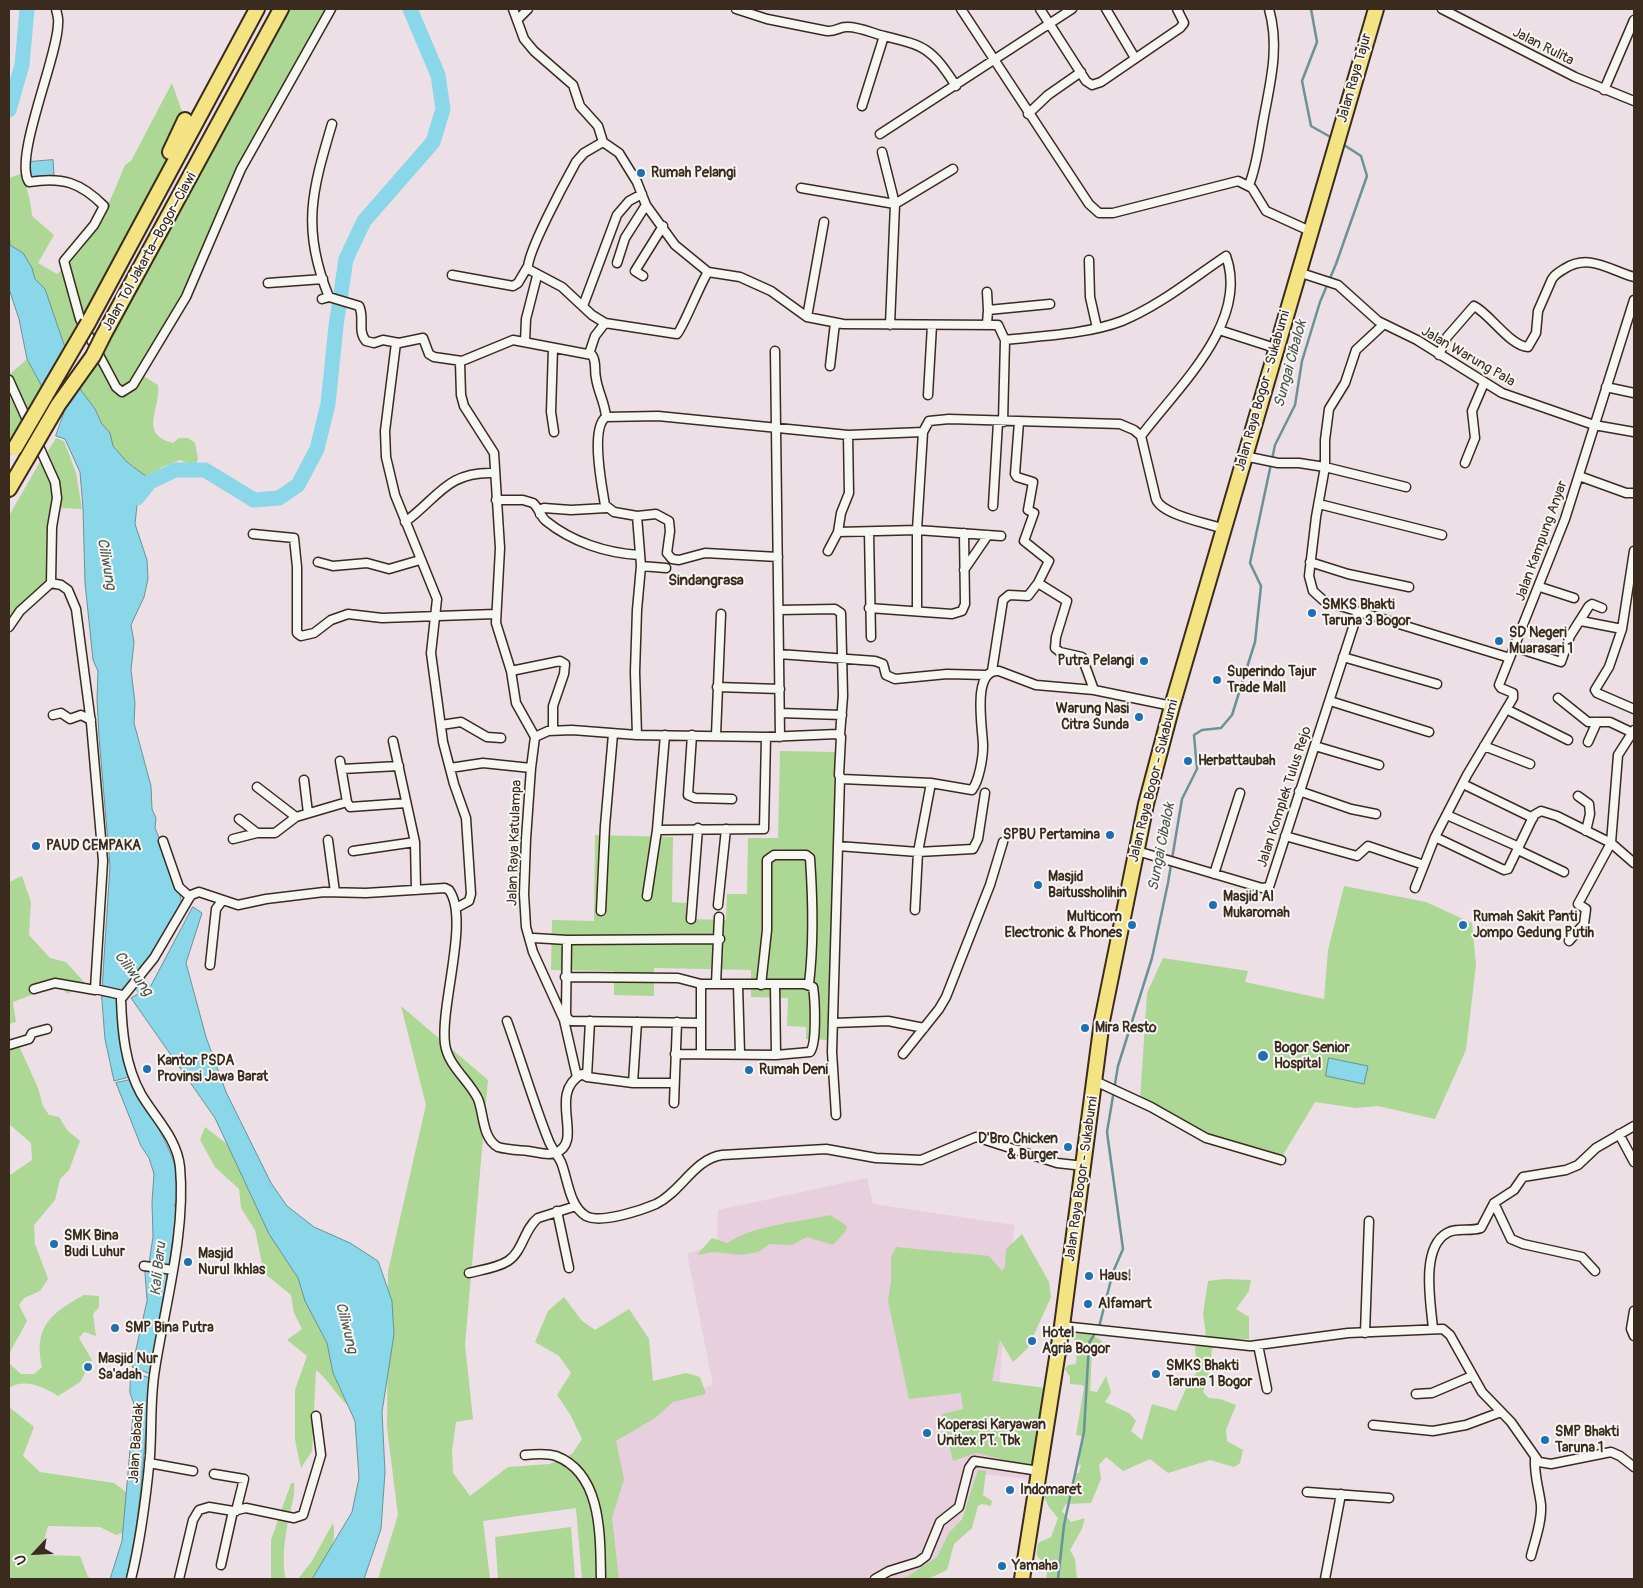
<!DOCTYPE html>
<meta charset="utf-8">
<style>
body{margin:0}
#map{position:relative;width:1643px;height:1588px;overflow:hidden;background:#eddfe6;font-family:Pangolin,sans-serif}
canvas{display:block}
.frame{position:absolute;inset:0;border:10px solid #3b2a1e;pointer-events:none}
.north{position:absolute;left:10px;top:1528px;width:50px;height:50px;-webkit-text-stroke:4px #f6f6f2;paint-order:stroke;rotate:245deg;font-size:14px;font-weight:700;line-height:20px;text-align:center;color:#3b2a1e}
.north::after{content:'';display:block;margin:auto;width:18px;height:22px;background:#3b2a1e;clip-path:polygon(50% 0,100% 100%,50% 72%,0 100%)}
</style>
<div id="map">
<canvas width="1643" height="1588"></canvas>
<div class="frame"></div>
<div class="north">U</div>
</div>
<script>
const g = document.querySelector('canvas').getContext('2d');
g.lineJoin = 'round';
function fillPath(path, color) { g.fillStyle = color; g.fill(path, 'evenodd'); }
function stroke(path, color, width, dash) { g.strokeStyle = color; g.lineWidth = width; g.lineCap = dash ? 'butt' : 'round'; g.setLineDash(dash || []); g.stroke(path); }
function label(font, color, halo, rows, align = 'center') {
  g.font = font + ' Pangolin,sans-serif'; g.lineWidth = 4; g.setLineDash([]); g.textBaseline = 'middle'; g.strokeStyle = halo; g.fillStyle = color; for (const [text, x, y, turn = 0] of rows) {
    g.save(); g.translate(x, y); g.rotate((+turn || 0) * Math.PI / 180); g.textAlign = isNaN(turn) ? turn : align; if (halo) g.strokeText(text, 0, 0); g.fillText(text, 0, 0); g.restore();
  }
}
fillPath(new Path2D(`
 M867 1178 873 1204 1015 1225 1009 1267 999 1387 1042 1390 1029 1479 981 1474 942 1558 910 1579H613L609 1414 713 1385 687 1254 717 1243 718 1210Z`), '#e7cfdd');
fillPath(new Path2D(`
 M281 9H330L241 169 185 298 140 374 158 385C161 410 138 434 173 443L179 438H188L195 443 198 459 195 466 180 460 162 467 147 477 127 462 112 446 110 433 102 424 95 409 75 382Z
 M172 83 185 120 129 237 68 356 45 289 35 279 23 253 10 245 9 178 23 173C26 188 31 200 32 216L54 235 38 263 57 274C92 246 108 206 125 165L131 161Z
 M27 359 46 394 9 458V375Z
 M56 438 64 441 76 473 82 509 60 508C59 489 58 470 45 456Z
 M41 460 55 496 56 581 16 616 9 632V516Z
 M780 751 835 752 830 1040 806 1039V1027L787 1026 788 998 751 997V970L654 968V996L614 995V971L551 970 552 920 594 921 595 835 673 837 672 902 686 903V919L726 920 727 894H747L748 838H778Z
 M22 876 31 902 29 935 50 958 66 962 84 982 68 994 58 985 13 1002 16 1022 9 1024V882Z
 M1344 886 1426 902 1472 923 1476 965 1466 1050 1435 1119 1378 1106 1356 1108 1315 1102 1283 1155 1277 1159 1206 1134 1140 1101 1147 993 1163 958 1248 971 1245 982 1324 999 1328 950Z
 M401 1006 488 1080 465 1345 473 1419 456 1422 452 1451 453 1473 470 1496 508 1467 550 1464 572 1454 582 1439 570 1414 557 1395 571 1373 559 1356 535 1342 548 1311 564 1297 582 1321 595 1330 629 1309 649 1339 653 1381 686 1373 700 1377 706 1394 673 1402 655 1418 616 1441 624 1479 612 1518 619 1579H582L576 1508 483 1521 490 1579H378L398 1515 387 1428 388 1271 426 1105Z
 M9 1048H20L38 1088 43 1106 49 1115 59 1117 67 1130 80 1141 69 1170 60 1179 55 1200 34 1225 35 1244 48 1279 40 1291 24 1298 19 1305 27 1321 9 1354V1179L10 1175 32 1160 31 1143 9 1124Z
 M205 1127 232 1148 306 1277 355 1411C339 1401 331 1382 316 1370L312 1451 301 1468 295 1440V1390L307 1356 287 1340 302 1329 294 1313 291 1295 264 1273 255 1230 241 1208 239 1189 215 1167 200 1140Z
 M830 1215 847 1226 845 1232 833 1245 807 1237 792 1245 770 1244 758 1252 741 1255 714 1252 697 1255 712 1238 727 1243C757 1224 796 1223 830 1215Z
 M1022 1234 1049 1282 1051 1297 1028 1348 1013 1362 1000 1340 992 1381 1045 1388 1034 1467 976 1453 953 1461 942 1414 963 1409 961 1393 909 1399 888 1301 891 1282V1257L896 1247 989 1256 1002 1271 1005 1267 1006 1249Z
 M1225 1279 1251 1280 1249 1291 1236 1309 1249 1317V1339H1234L1212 1349 1210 1368 1203 1392 1209 1398 1220 1399 1236 1405 1226 1430 1227 1441 1243 1450 1240 1463 1234 1467 1210 1460 1168 1473 1150 1459 1123 1471 1106 1457 1099 1465 1101 1479 1091 1503 1066 1504 1062 1511 1071 1522 1085 1518 1082 1529 1070 1550 1075 1559 1077 1579H1046L1047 1573 1040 1569 1043 1563 1037 1556C1037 1538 1039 1544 1051 1537L1058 1518 1049 1507 1043 1495 1050 1490 1067 1496 1069 1489 1074 1490 1076 1473H1079L1081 1465H1079L1082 1436 1076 1435 1084 1387 1082 1385 1070 1384V1377L1065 1369 1068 1365 1076 1364 1077 1341 1072 1339 1075 1333 1090 1334 1102 1341 1101 1351 1092 1352 1090 1391 1097 1392 1106 1376 1111 1392 1105 1402 1129 1413 1136 1421 1131 1431 1142 1440 1152 1404 1176 1411 1189 1382 1200 1368 1196 1360 1195 1347 1206 1335 1203 1314 1208 1281Z
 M84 1295 99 1296V1307L93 1314 96 1336 84 1332 79 1338 92 1360 80 1382 58 1396C43 1387 25 1378 9 1388V1363L21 1374H34L42 1367C33 1327 51 1313 84 1295Z
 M9 1407 34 1427 23 1456 40 1472 114 1483 130 1495 128 1531 116 1535 100 1527 48 1526 40 1555 80 1556 88 1577 93 1579H9Z
 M978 1470 986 1471 983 1495 992 1501 991 1506 982 1504 978 1506 972 1528 954 1544 947 1570 928 1579H896L907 1577 937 1557 949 1533 962 1519Z
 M291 1483H294C296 1496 290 1509 288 1521 285 1538 281 1563 286 1579H271V1540Z
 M333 1523C338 1544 325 1561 316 1579H298L312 1561Z
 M571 1527 575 1579H498L495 1537Z`), '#acd794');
const water = new Path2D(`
 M53 160 54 175 31 177 30 162Z
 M9 232 10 245 23 253 32 268 35 279 45 289 68 356 46 394 27 359 19 319 9 289Z
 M75 382 95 409 102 424 110 433 113 446 127 462 147 477 149 485 137 505 135 524 147 560 148 579 144 597 131 625 134 642 131 670 135 703 134 723 151 786 152 809 156 818 155 828 177 882 182 905 138 975 124 992 102 989 110 866 99 737 97 699 98 671 93 660 85 583 83 508 80 472 65 439 56 436Z
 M193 907 202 913 186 963 206 1037 226 1092 271 1183 287 1206 314 1227 350 1243 378 1261 392 1301 394 1334 382 1412 385 1472 381 1529 364 1579H312L352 1512 359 1478 355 1421 333 1373 327 1343 305 1301 298 1278 269 1234 215 1118 131 998 150 987Z
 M102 996 119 998 129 1077 114 1081 105 1039Z
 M1329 1058 1368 1066 1364 1084 1326 1076Z
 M130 1080C147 1113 192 1169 174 1206L178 1208C176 1229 170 1245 170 1266L149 1263 153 1237 152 1202 154 1174 149 1158 141 1146 116 1083Z
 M145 1268 169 1271 151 1374 132 1367 147 1301Z
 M131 1372 150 1378C144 1445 142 1513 126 1579H110L122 1541 134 1404 130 1393Z`);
fillPath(water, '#89d7e8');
stroke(water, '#6a9297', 1);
stroke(new Path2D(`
 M1311 9 1317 42 1302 81 1311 126 1334 139
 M1058 1579 1064 1525 1084 1432 1089 1343 1099 1327 1113 1272 1123 1249 1107 1132 1118 1066 1152 958 1168 883 1182 799 1197 769 1194 735 1202 730 1221 728 1232 715 1255 642 1261 586 1250 563 1275 445 1295 405 1302 361 1320 302 1336 264 1367 176 1361 156 1341 143`), '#6a9297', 2.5);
stroke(new Path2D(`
 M9 110 22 65 27 9
 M137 498 150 482 175 470H205L254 500 279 498 298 485 317 449 328 404 336 326 346 259 364 221 433 142 443 109 438 75 410 9
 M128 968 156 1005`), '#89d7e8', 15);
const street = new Path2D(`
 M56 9C57 14 59 19 58 24 58 56 13 159 29 182 63 177 80 182 104 206L94 225 64 261 80 319 116 387 122 392 133 385 186 297 241 169 331 9
 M513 9 524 39 534 51 573 85 580 106 598 126 603 142 619 153 637 182 646 205 675 245 708 272 740 277 771 291 807 317 843 324 998 325 1005 340 1003 422
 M736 9 767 19 827 31C835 32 839 27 846 27 856 26 870 32 880 35 925 46 930 46 956 86
 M961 9 1089 204 1099 213H1113L1238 181 1252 188 1266 211 1310 231
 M1040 9 1086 81 1092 85 1101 82 1180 28 1184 23 1177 9
 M1106 9 1135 58
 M1442 9 1575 77 1634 101
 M517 20 528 9
 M1604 90 1634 20
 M862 106 884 36
 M1028 114 1048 95 1081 72
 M880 134 1072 9
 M603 142 584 153 576 162C566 180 526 254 528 269L562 287 592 315 605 323 677 334C682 330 701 282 708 272
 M882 152 895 204 890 325
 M1249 185C1257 165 1259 144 1263 122 1270 83 1280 48 1269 9
 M801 188 895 204 953 169
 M1089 260 1090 297 1097 328
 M617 263 625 238 646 205
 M1298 272 1338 285 1378 321 1417 340 1502 393 1594 425 1634 432
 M452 275 513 286 518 283 528 266
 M643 276 635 271 663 226
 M268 283 323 279
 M987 292 988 310
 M329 297C301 229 312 191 332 124
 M322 299 329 297 359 306C365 317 357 331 366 341L374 343 383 340 399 343 423 338 429 354 434 357 462 361 513 340 592 355C597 362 594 370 596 378 598 392 605 403 606 417
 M583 306 617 215 629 201 642 194
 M807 317 824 222
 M987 324 988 310 1050 304
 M1384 324 1356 350 1345 383 1329 409 1325 440V467L1316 517 1309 576 1313 591 1324 601 1510 658
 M1219 330 1275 348
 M1005 340C1041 336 1088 334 1122 321 1159 306 1193 278 1226 256 1250 322 1177 388 1141 436
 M525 342 526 319 537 276
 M396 343 385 431 386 457 395 495 437 599 431 653 443 742 454 784 466 818 471 894 469 901 456 908
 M553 348 551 412 554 432
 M775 351 780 737
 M589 354 595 336 605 323
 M1439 355 1447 337 1474 306C1490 314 1510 346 1528 347L1536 333 1538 311 1552 279C1555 274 1559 272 1564 269 1589 253 1609 270 1634 277
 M460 362 461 395 464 406 494 453 500 548 496 623 511 671 516 703 535 737
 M830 366 835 323
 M9 380 55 482 57 498 52 527 51 583
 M1606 387 1634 393
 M928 395 932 325
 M1019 422 1015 474 1017 477 1033 482 1028 510 1034 513 1024 541 1049 561 1038 583
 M1244 456 1278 463H1299L1325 467 1406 487
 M1465 463 1475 438 1472 411 1484 383
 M1579 476 1626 493H1634
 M496 500H523L533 503C539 508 540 516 546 521 572 542 606 553 639 555
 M1319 504 1442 535
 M993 506 998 422
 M540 514 541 509 544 508 571 510 607 508
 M637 516 656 514 669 521 670 531 667 553 672 559 679 560 705 553 778 557
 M405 522C438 498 447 471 494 473
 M838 532 917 530 1001 536
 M869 532 871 637
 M253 534 294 538 297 567V633L301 636 314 633 331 620 348 614 382 618 495 614
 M828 551 838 532 841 513 849 493 848 435
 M1634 551 1622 629 1609 667 1595 690 1597 693 1634 709
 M318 562 333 566 367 563 389 569 420 560
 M1310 562 1348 574 1409 587
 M641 566 666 568
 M964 570 988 535
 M51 583 61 585 68 590 76 609 91 723 103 861 95 989 122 995
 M1540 587 1574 598
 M869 608 952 614 962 611 965 604 964 533
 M779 610 835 609 841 613 843 696 840 735
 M917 611V530L923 432
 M1581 621 1622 629
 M9 627 20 611 51 583
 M1514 647 1561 662 1570 636 1589 606 1592 604 1602 608
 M779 654 875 661 883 664 886 675 895 679 947 674 986 675
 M1343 657 1437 684
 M511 671 560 661 565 664 564 674 553 706V730
 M992 671 1003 600 1009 595 1028 596 1038 583 1067 601 1056 637 1055 648 1060 652 1082 657 1094 690
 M717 687 780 689
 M1558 698 1588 722H1610L1633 733
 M1330 701 1429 732
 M1508 710 1568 740
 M780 713 842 715
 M53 715 61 713 70 719 81 715 91 720
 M441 725 461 722 487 737 501 738
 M637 735 635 672 637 610 641 566 637 516 614 512 605 505C602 487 590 428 606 417L658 416 848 435 923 432 929 421 949 419 1120 424 1134 430 1141 436 1156 499C1162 515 1207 523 1224 529
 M665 735 657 830 764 829 766 737
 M692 735 688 795 695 798 732 799
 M716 735 721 614
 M393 741 415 842 416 890
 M1588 742 1597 722
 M1315 746 1379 765
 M1484 746 1530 764
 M340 761 347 802 350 807 406 803
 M450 768 483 763 531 768
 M342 769 399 766
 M304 780 308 813
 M1463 784 1533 818
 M257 787 296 817
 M1299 791 1351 809 1376 814
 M1578 796 1589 804 1590 814 1586 831
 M1447 815 1519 847
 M239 819 257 833
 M1285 836 1357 856 1368 846 1424 865
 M1435 837 1504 870 1508 869 1534 815 1541 811 1557 816 1611 843 1634 863
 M233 839 257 833H275L296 817 347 802
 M328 840 335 892
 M163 841 179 887 190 897
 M838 846 918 852 973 849 978 839 985 793
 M1518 850 1564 872
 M353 851 415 842
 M1137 851 1262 888 1269 887 1358 612
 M1214 874 1240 793
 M1415 888 1435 837 1467 775 1513 698V693L1501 688 1499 685 1565 519 1634 300
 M647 896 657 830
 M718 905 726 829
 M915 910 918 852 931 783
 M601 911 605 826 613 734
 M691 919 698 828
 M534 938 567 940 720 939
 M567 940 566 1013 567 1018 571 1021 701 1023V984
 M1569 941 1584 924 1586 909 1578 904 1611 843 1618 755 1634 730
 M210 965 216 909 222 901
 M565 977 678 978 701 984H804L813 987C815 999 817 1044 810 1052L776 1055 675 1054
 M716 984 719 917
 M738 985 740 1053
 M761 985 767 930V860L774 855H806L810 858C813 901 814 942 809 984
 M775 985 776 1055
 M34 989 55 983 95 990
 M507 1021C521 1060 533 1101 548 1139 551 1148 557 1154 561 1162 568 1179 569 1206 586 1216 601 1224 642 1210 656 1204 681 1192 694 1159 722 1155L826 1149 876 1158 921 1160 976 1137 1057 1163 1084 1166
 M701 1023V1053
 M834 1023 888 1021 924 1028
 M9 1045 29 1039 32 1033 47 1029
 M903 1054 939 1009 946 997 990 885 1003 842
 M577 1077 564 1020 533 952 526 927 524 894 526 839 531 768 535 737 548 731 572 730 637 735 766 737 837 734 841 737 839 775 842 779 931 783 972 790C979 781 983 758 983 746 983 730 971 668 999 671L1036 685 1094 690 1172 706
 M587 1077 590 1021
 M1095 1081 1151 1107 1206 1138 1281 1160
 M633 1083 637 1022
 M674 1103 677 1022
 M836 1115 832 1052 840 777
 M1619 1134 1634 1162
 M1494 1203 1511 1239 1523 1244 1582 1257 1595 1271
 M557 1211 569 1268
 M144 1266 173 1270
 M469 1273C481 1270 497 1268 508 1261 523 1251 524 1229 538 1218L576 1206
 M1634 1311 1631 1329 1634 1336
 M1062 1326 1250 1346 1348 1333 1443 1329 1450 1335 1482 1392 1511 1422 1539 1462 1551 1464 1611 1452 1620 1456 1634 1467
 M1433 1329C1431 1304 1420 1248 1447 1233 1456 1227 1470 1232 1481 1228L1494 1203 1514 1190 1523 1177 1566 1170 1578 1165 1596 1148 1634 1126
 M1365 1333 1369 1221
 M1258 1345 1267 1389
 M1416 1394 1432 1393 1472 1376
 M1373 1425 1433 1431 1466 1425 1501 1412
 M525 1455C535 1454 547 1453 556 1456 603 1474 600 1538 601 1579
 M149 1463 193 1471
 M214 1474 244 1479 236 1511
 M1307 1492 1389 1498
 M1531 1556C1535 1540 1542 1522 1541 1505 1539 1488 1534 1476 1535 1458
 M221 1565 233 1511
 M131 1579C141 1539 146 1498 150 1456 152 1427 150 1398 155 1369 165 1305 186 1232 180 1167 177 1138 155 1118 141 1094 125 1065 122 1031 121 999L154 958 191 895 199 892 238 905 266 899 324 892 366 893 445 888 449 890C470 919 440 1005 445 1044 448 1066 469 1080 478 1099 484 1114 482 1138 498 1147 508 1150 518 1150 528 1151 537 1152 547 1156 555 1153 586 1142 546 1094 582 1074L587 1077 633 1083H674
 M179 1579 193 1520 199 1510 209 1507 233 1511 246 1508 294 1518 303 1515 321 1455 316 1416
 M875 1579 889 1571 918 1562 926 1556 940 1522 959 1507 969 1468 974 1461 1039 1471
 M1325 1579 1341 1494`);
const highway = new Path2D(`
 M170 152 185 120
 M88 323 257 9
 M103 336 281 9
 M9 489 26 460
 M1022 1579 1062 1326 1102 1021 1146 804 1172 706 1376 9`);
stroke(street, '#3b2a1e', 11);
stroke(highway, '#3b2a1e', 18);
stroke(street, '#f6f6f2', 8);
stroke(highway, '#f4e382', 14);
const highwayBridge = new Path2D(`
 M15 448 88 323
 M26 460 58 405 93 356 103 336`);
stroke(highwayBridge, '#3b2a1e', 18, []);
stroke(highwayBridge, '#f4e382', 14);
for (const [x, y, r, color] of [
 [641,173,5,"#1f6fb2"],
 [1312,613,5,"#1f6fb2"],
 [1499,641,5,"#1f6fb2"],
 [1144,661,5,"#1f6fb2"],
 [1217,680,5,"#1f6fb2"],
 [1139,717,5,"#1f6fb2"],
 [1188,761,5,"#1f6fb2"],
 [1110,835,5,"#1f6fb2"],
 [36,846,5,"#1f6fb2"],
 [1038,885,5,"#1f6fb2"],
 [1213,905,5,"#1f6fb2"],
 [1132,925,5,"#1f6fb2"],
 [1463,925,5,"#1f6fb2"],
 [1085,1028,5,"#1f6fb2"],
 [1263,1056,6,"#1f6fb2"],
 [147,1069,5,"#1f6fb2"],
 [749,1070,5,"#1f6fb2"],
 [1068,1147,5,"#1f6fb2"],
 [54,1244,5,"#1f6fb2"],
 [188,1262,5,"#1f6fb2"],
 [1089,1276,5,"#1f6fb2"],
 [1088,1304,5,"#1f6fb2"],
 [115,1328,5,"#1f6fb2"],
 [1032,1341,5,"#1f6fb2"],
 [88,1367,5,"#1f6fb2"],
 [1156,1374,5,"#1f6fb2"],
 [927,1433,5,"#1f6fb2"],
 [1545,1440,5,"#1f6fb2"],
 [1010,1490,5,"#1f6fb2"],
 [1002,1566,5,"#1f6fb2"]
]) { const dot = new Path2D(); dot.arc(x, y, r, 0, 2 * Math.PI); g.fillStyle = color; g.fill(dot); stroke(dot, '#f6f6f2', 2); }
label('14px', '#3b2a1e', '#f6f6f2', [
 ["Jalan Rulita",1543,47,27],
 ["Jalan Raya Tajur",1355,78,-74],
 ["Jalan Tol Jakarta–Bogor–Ciawi",150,252,-61],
 ["Jalan Warung Pala",1468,357,30],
 ["Jalan Raya Bogor - Sukabumi",1263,391,-74],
 ["Jalan Kampung Anyar",1542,541,-70],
 ["Jalan Raya Bogor - Sukabumi",1154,781,-76],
 ["Jalan Komplek Tulus Rejo",1285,797,-72],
 ["Jalan Raya Katulampa",515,843,-88],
 ["Jalan Raya Bogor - Sukabumi",1082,1179,-82],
 ["Jalan Babadak",137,1443,-86]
]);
label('bold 14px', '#3b2a1e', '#f6f6f2', [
 ["Rumah Pelangi",651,173],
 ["SMKS Bhakti",1322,605],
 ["Taruna 3 Bogor",1322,621],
 ["SD Negeri",1509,633],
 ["Muarasari 1",1509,649],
 ["Putra Pelangi",1134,661,"right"],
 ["Superindo Tajur",1227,672],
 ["Trade Mall",1227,688],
 ["Warung Nasi",1129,709,"right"],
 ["Citra Sunda",1129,725,"right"],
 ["Herbattaubah",1198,761],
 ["SPBU Pertamina",1100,835,"right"],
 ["PAUD CEMPAKA",46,846],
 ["Masjid",1048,877],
 ["Baitussholihin",1048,893],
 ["Masjid Al",1223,897],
 ["Mukaromah",1223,913],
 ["Multicom",1122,917,"right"],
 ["Electronic & Phones",1122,933,"right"],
 ["Rumah Sakit Panti",1473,917],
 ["Jompo Gedung Putih",1473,933],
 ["Mira Resto",1095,1028],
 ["Bogor Senior",1274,1048],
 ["Hospital",1274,1064],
 ["Kantor PSDA",157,1061],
 ["Provinsi Jawa Barat",157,1077],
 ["Rumah Deni",759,1070],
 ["D'Bro Chicken",1058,1139,"right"],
 ["& Burger",1058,1155,"right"],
 ["SMK Bina",64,1236],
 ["Budi Luhur",64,1252],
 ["Masjid",198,1254],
 ["Nurul Ikhlas",198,1270],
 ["Haus!",1099,1276],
 ["Alfamart",1098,1304],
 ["SMP Bina Putra",125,1328],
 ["Hotel",1042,1333],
 ["Agria Bogor",1042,1349],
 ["Masjid Nur",98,1359],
 ["Sa'adah",98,1375],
 ["SMKS Bhakti",1166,1366],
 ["Taruna 1 Bogor",1166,1382],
 ["Koperasi Karyawan",937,1425],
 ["Unitex PT. Tbk",937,1441],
 ["SMP Bhakti",1555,1432],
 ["Taruna 1",1555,1448],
 ["Indomaret",1020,1490],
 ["Yamaha",1012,1566]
], 'left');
label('italic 15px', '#4e5550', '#f6f6f2', [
 ["Sungai Cibalok",1291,364,-75],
 ["Ciliwung",106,564,80],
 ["Sungai Cibalok",1162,847,-79],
 ["Ciliwung",133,974,52],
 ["Kali Baru",159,1269,-84],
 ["Ciliwung",346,1328,76]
]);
label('bold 15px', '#3b2a1e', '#f6f6f2', [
 ["Sindangrasa",706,581]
]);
</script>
